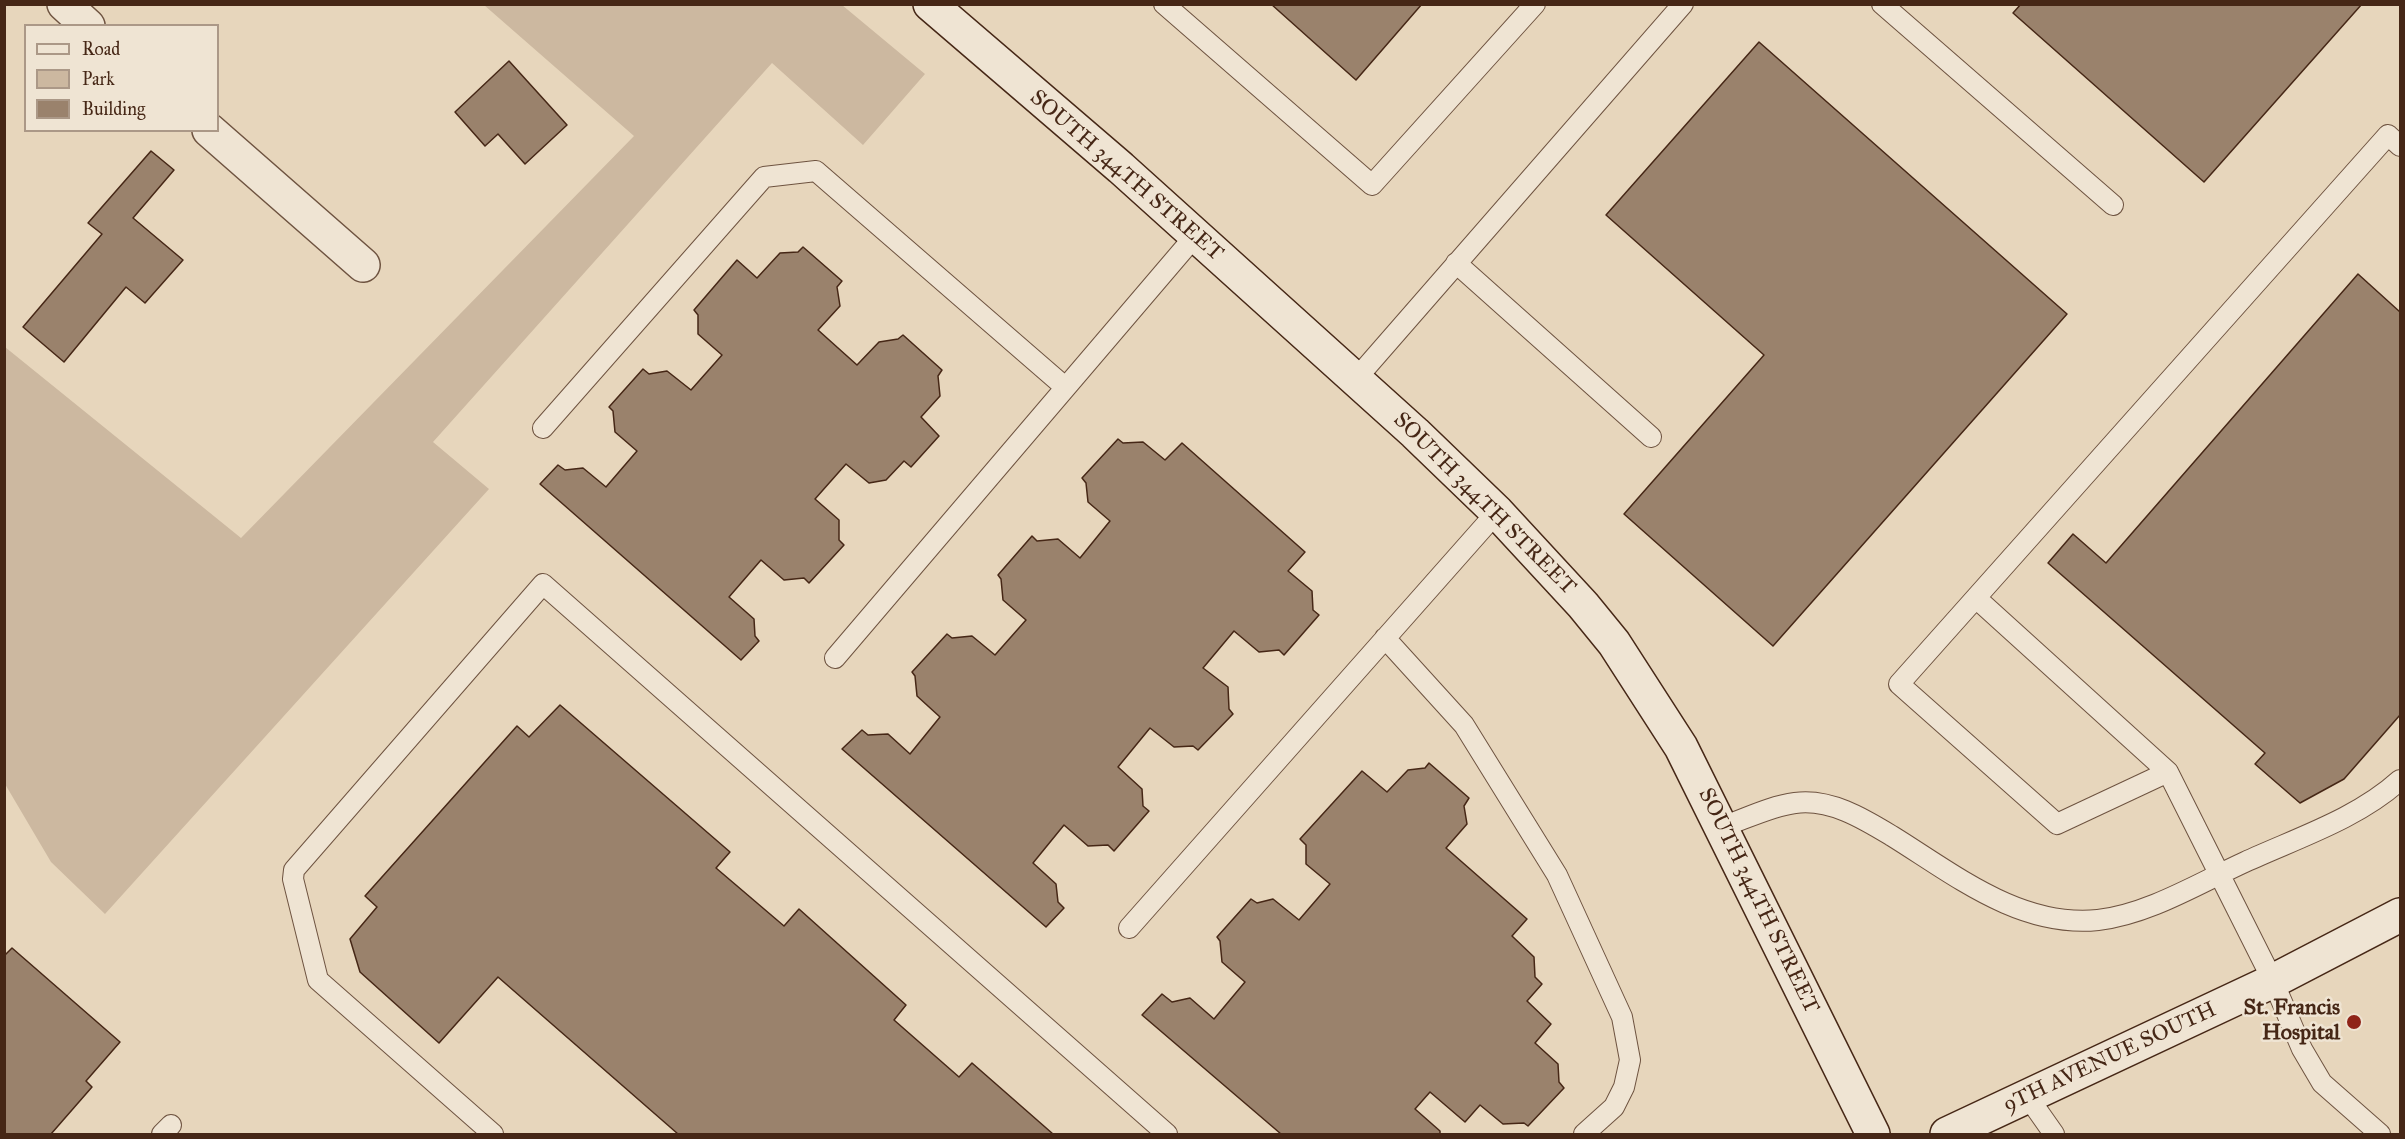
<!DOCTYPE html>
<style>
body{margin:0}
#map{position:relative;width:2405px;height:1139px;overflow:hidden;background:#e7d6bc;font-family:"IM FELL Great Primer",serif}
canvas{display:block}
.frame{position:absolute;inset:0;border:6px solid #462716;pointer-events:none}
.legend{position:absolute;left:24px;top:24px;width:195px;height:108px;box-sizing:border-box;background:#efe4d3;border:2px solid #ab9887;margin:0;padding:8px 10px;list-style:none;font-size:18px;color:#462716}
.legend li{display:flex;align-items:center;gap:12px;height:30px}
.legend b{width:30px;border:2px solid #ab9887}
</style>
<div id="map">
<canvas width="2405" height="1139"></canvas>
<div class="frame"></div>
<ul class="legend">
<li><b style="height:8px;background:#efe4d3"></b>Road</li>
<li><b style="height:16px;background:#ccb8a0"></b>Park</li>
<li><b style="height:16px;background:#9a826c"></b>Building</li>
</ul>
</div>
<script>
const g = document.querySelector('canvas').getContext('2d');
g.lineJoin = 'round';
function fillPath(path, color) { g.fillStyle = color; g.fill(path, 'evenodd'); }
function stroke(path, color, width, dash) { g.strokeStyle = color; g.lineWidth = width; g.lineCap = dash ? 'butt' : 'round'; g.setLineDash(dash || []); g.stroke(path); }
function label(font, color, halo, rows, align = 'center') {
  g.font = font + ' "IM FELL Great Primer",serif'; g.lineWidth = 5; g.setLineDash([]); g.textBaseline = 'middle'; g.strokeStyle = halo; g.fillStyle = color; for (const [text, x, y, turn = 0] of rows) {
    g.save(); g.translate(x, y); g.rotate((+turn || 0) * Math.PI / 180); g.textAlign = isNaN(turn) ? turn : align; if (halo) g.strokeText(text, 0, 0); g.fillText(text, 0, 0); g.restore();
  }
}
fillPath(new Path2D(`
 M484 5H842L925 74 863 145 772 63 433 442 489 489 105 914 51 862 5 784V347L241 538 634 136Z`), '#ccb8a0');
const building = new Path2D(`
 M1271 4H1422L1356 80Z
 M2021 4H2362L2204 182 2013 13Z
 M1759 42 2067 314 1773 646 1624 514 1764 355 1606 215Z
 M509 61 567 125 525 164 498 134 485 146 455 112Z
 M151 151 174 170 133 218 183 260 145 303 126 287 64 362 23 327 102 234 88 223Z
 M803 247 842 281 837 287 840 306 818 330 857 365 879 342 898 339 903 335 942 370 938 376 940 396 921 417 939 436 911 467 904 461 886 480 869 483 846 464 815 499 839 520V540L844 545 809 583 804 578 784 580 761 560 729 597 754 619 755 636 759 641 741 660 540 484 558 465 565 470 583 468 606 487 637 451 615 432 613 411 609 407 643 369 649 374 667 371 691 390 722 355 698 334V315L694 310 737 260 757 278 780 253 798 252Z
 M2358 274 2400 312V715L2344 779 2300 803 2255 764 2265 753 2048 563 2073 534 2106 563Z
 M1118 439 1123 443 1143 442 1165 460 1182 443 1305 552 1288 571 1312 591 1313 610 1319 615 1284 655 1279 650 1259 652 1234 631 1203 668 1228 687 1229 709 1233 714 1198 750 1193 746 1174 747 1150 728 1118 767 1142 789 1143 806 1149 811 1114 851 1108 845 1088 846 1064 825 1033 863 1056 884 1058 902 1064 908 1046 927 842 749 862 730 868 735 888 734 910 754 940 717 917 696 915 676 912 672 947 634 952 638 972 636 995 655 1026 620 1003 600 1001 579 998 575 1032 536 1037 541 1058 539 1080 558 1110 521 1088 502 1086 483 1082 478Z
 M560 705 730 852 716 868 784 926 799 909 906 1005 894 1020 959 1077 972 1063 1053 1134H678L498 977 439 1043 360 972 350 939 377 907 365 896 517 726 529 737Z
 M1429 763 1469 798 1464 806 1467 824 1446 848 1527 919 1512 936 1534 957 1535 977 1542 984 1527 1001 1551 1024 1535 1043 1558 1064 1559 1082 1564 1088 1528 1126 1524 1123 1503 1124 1480 1105 1465 1122 1430 1092 1415 1109 1440 1131V1134H1281L1142 1015 1162 994 1172 1002 1190 998 1214 1019 1245 982 1222 962 1220 941 1217 937 1251 899 1257 903 1273 899 1299 920 1330 884 1306 864V845L1300 839 1362 771 1387 792 1408 770 1425 768Z
 M12 948 120 1042 86 1081 92 1087 51 1134H4V956Z`);
fillPath(building, '#9a826c');
stroke(building, '#462716', 1.5);
const lane = new Path2D(`
 M1164 4 1372 185 1535 4
 M1882 4 2113 205
 M1456 263 1651 437
 M1355 380 1683 4
 M543 428 764 177 816 171 1065 387
 M1976 598 2168 772 2273 981 2302 1049 2322 1083 2380 1134
 M1385 638 1464 725 1557 875 1622 1017 1630 1060 1624 1087 1614 1107 1584 1134
 M835 658 1195 236
 M2168 772 2057 824 1899 684 2388 135 2400 146
 M1722 827C1745 819 1771 806 1795 803 1830 798 1864 819 1892 836 1955 875 2020 928 2098 920 2149 914 2199 883 2245 862 2297 838 2357 819 2400 780
 M1129 928 1497 512
 M2028 1097 2054 1134
 M162 1134 171 1125
 M493 1134 318 980 293 879 294 870 543 584 1167 1134`);
const street = new Path2D(`
 M64 4 88 26
 M209 130 363 265`);
const secondary = new Path2D(`
 M930 4 1121 168 1415 433 1497 512 1583 605 1614 643 1681 747 1873 1134
 M1947 1134 2273 981 2400 915`);
stroke(lane, '#6e5340', 22);
stroke(street, '#6e5340', 36);
stroke(secondary, '#462716', 36);
stroke(lane, '#efe4d3', 20);
stroke(street, '#efe4d3', 33);
stroke(secondary, '#efe4d3', 33);
for (const [x, y, r, color] of [
 [2354,1022,8,"#8f2418"]
]) { const dot = new Path2D(); dot.arc(x, y, r, 0, 2 * Math.PI); g.fillStyle = color; g.fill(dot); stroke(dot, '#efe4d3', 2); }
label('22px', '#462716', '#efe4d3', [
 ["SOUTH 344TH STREET",1126,176,41],
 ["SOUTH 344TH STREET",1484,504,45],
 ["SOUTH 344TH STREET",1758,901,64],
 ["9TH AVENUE SOUTH",2110,1058,-25]
]);
label('bold 22px', '#462716', '#efe4d3', [
 ["St. Francis",2340,1009],
 ["Hospital",2340,1034]
], 'right');
</script>
